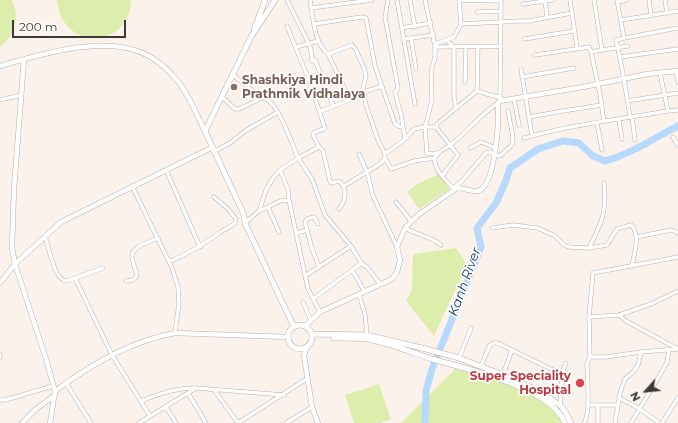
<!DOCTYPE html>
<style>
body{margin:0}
#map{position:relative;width:678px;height:423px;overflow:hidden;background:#fcf2ec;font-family:Montserrat,sans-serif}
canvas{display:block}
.north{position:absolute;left:626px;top:371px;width:40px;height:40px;-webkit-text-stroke:3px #fff;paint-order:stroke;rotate:243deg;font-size:11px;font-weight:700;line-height:16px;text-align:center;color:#3c3836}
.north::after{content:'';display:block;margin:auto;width:14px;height:18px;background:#3c3836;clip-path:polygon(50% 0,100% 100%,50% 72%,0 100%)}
.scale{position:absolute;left:12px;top:20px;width:114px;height:18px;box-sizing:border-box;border:2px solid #3c3836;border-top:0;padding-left:5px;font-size:12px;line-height:14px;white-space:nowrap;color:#3c3836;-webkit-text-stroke:3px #fff;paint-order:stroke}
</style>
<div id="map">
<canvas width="678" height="423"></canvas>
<div class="north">N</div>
<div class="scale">200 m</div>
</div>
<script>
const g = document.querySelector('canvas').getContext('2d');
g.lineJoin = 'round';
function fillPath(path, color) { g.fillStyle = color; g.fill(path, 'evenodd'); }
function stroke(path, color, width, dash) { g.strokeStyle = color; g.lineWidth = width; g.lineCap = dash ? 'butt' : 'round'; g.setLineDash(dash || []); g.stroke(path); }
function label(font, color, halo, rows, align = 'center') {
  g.font = font + ' Montserrat,sans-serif'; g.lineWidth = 3.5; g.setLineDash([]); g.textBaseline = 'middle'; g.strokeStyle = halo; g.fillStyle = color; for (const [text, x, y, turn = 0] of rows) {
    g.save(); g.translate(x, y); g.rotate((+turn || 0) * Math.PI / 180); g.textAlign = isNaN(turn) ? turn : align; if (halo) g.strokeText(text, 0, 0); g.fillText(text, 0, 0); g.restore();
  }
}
fillPath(new Path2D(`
 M0 0H12C20 17 15 35 0 47Z
 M57 0H131C130 49 62 53 57 0Z
 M438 174 450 189 419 209 407 192 416 185Z
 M456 248 467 265 434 336 406 301 412 289 413 254Z
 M458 366 501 379 548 402 565 423H401Z
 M379 384 391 419 380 423H354L345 395Z`), '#ddeeac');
stroke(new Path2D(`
 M425 423 426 391 432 369 481 247 477 228 496 203 505 183 510 168 538 149 563 141 579 143 593 156 605 161C631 154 654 138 678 126`), '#b7d9fd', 7);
const minor = new Path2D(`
 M287 0 309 44 311 50 312 61 315 60 333 106
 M310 0C313 17 314 43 328 54L352 45 356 50 364 68 366 77 363 88 366 105 378 140 385 154 403 141 414 129 425 127 432 100 431 71 435 58V47L501 46
 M388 0 385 17 398 88 395 93 401 114 405 139
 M397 0 415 104
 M410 0 415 27
 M425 0 435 46
 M459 0 501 1
 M459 0 461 24
 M545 0 547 17
 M570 0 572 13
 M594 0 602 50 591 52 600 94 604 122
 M617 0 624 38 616 40C622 65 626 91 630 117
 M649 0 651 15
 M665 0 667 13
 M618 2 627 0
 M523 4 553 0
 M311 8 372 0
 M477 12 501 11
 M621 20 678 11
 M314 24 362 17 366 18 375 66 395 124 398 126 403 127
 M287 26 308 78 325 128 324 129 315 132 313 134 314 137 318 145 317 148 298 158 312 179 325 215 351 246 362 264 367 267 380 284
 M401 28 431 23
 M411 38 416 69
 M624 38 678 28
 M403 39 434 35
 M524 39 574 31
 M446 40 454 47V96L456 109
 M435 44 454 37 461 24 519 21H529L572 13 577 48
 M296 47 318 41
 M602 50 628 46
 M535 55 589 47 591 52
 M620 57 678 49
 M521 69 532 136
 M676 71 678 82
 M233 75 262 98
 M522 77 574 68
 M465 82 466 46
 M477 91 478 46
 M364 92 382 86
 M222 97 235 109H239L262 98C278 99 292 145 298 158L280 170 273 178 266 190 259 211 245 223
 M514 99 519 125
 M0 100 21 95
 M500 100 501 0
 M627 101 678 93
 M321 111 350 100 328 54
 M668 111 678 110
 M529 117 569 110 602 105
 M632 117 635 140
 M619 120 622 139
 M597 123 602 150
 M436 127 458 155 442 176
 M673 137 678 145
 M524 138C571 125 620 119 668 111L660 73
 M318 145 323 151 330 181 331 183 339 181C348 189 346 200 339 209
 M470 148 481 142 496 148
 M213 152 230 143 245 131 278 112
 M437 153 427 154 425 127H436L437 124 477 91 501 98
 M385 154C385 164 374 167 367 172L373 196 397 247
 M385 158 391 169 414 161 435 158
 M166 170 200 247
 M280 170 288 189 289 200 308 289 320 312
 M132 186 172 268 178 287 179 303 175 333
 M344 186 367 172 359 154
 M453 188 461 182 486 153 490 152 494 155 500 156 512 145 513 137 508 111
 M454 189C447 181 433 170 435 158 437 152 444 149 449 146 467 133 479 115 498 103
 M396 202 411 221
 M268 207 280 201 289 200
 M259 211 268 207 279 232
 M318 224 314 217 307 219 305 222 312 249 319 267
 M405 228C417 235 430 236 441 245
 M492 228 513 225 538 228 555 236 564 245 569 247 589 248C602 222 607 212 604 183
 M296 233 307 230
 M45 236C49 247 54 281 67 281L103 268
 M636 237 672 230 678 233
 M589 248 607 245 617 229 631 225C641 234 634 254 632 266
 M169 262C187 254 203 245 219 233 224 229 230 228 235 223L236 219 228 209 214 197
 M352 270 362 263
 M305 276 351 246
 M75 278 112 355 150 416
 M126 281 133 280 137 276C136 270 133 264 132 257 131 246 150 242 158 238
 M359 295 365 314 367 335
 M313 299 352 270 365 292
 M303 302 311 321
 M619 315 626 321 678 349
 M589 317 619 315 651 304 678 291
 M512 350 557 372
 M641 352 677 349
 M0 354V358
 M459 358 471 328
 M481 366 490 345C496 339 505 347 512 350L503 375
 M66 383 91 423
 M214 390 238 423
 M188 393 206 423
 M619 398 640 409 659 423
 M0 400H5L53 386
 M141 401C159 394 175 388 195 388
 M588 405H618
 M598 405V423
 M560 406C561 394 560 372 566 363
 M166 407 176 423
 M139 423 196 388 284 395
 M238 423 308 378
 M286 423 312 407
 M584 423C591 412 587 377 587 363L590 357
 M615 423 620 393 625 379 634 371 638 365 641 352 606 357H590L589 317 593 273 678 257
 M631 423 664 368 667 362 669 351
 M662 423 678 398`);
const tertiary = new Path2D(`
 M24 59 14 189 12 247 15 264 46 359 55 391 50 423
 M0 66C42 54 108 33 149 56 158 61 168 70 175 78 188 92 196 114 205 131
 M0 283 15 264 61 222 211 148
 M305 326 320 312 392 279 397 272 400 260 397 247 405 228 418 215 457 188C462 188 474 192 478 191 496 186 499 119 498 103L500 101 583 87 647 74 678 71
 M306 348 304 356 312 407 318 423
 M55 391C90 365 131 341 175 333L288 337
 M22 423 36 409 55 395`);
const secondary = new Path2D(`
 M275 0 251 37 205 131 244 215 245 223 294 327
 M254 30 265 0
 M288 337a12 12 0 1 1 24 0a12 12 0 1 1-24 0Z
 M312 334 367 335 426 349 459 358 503 375 541 392 561 406 566 413 571 423
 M334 338C345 338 356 338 367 339 389 343 411 352 432 359 466 369 551 387 565 423`);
stroke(minor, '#b9afaa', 4.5);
stroke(tertiary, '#b9afaa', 5.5);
stroke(secondary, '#b9afaa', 6);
stroke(minor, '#fff', 3.5);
stroke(tertiary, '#fff', 4.5);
stroke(secondary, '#fff', 5);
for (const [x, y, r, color] of [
 [234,87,4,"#8d6e63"],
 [580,383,5,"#e0444e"]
]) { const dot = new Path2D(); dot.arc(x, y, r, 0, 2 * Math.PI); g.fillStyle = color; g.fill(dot); stroke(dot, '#fff', 1.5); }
label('bold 12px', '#785e54', '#fff', [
 ["Shashkiya Hindi",242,80],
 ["Prathmik Vidhalaya",242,94]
], 'left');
label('bold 12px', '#be3a42', '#fff', [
 ["Super Speciality",571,376],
 ["Hospital",571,390]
], 'right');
label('italic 13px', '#0e385c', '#fff', [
 ["Kanh River",465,282,-70]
]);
</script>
